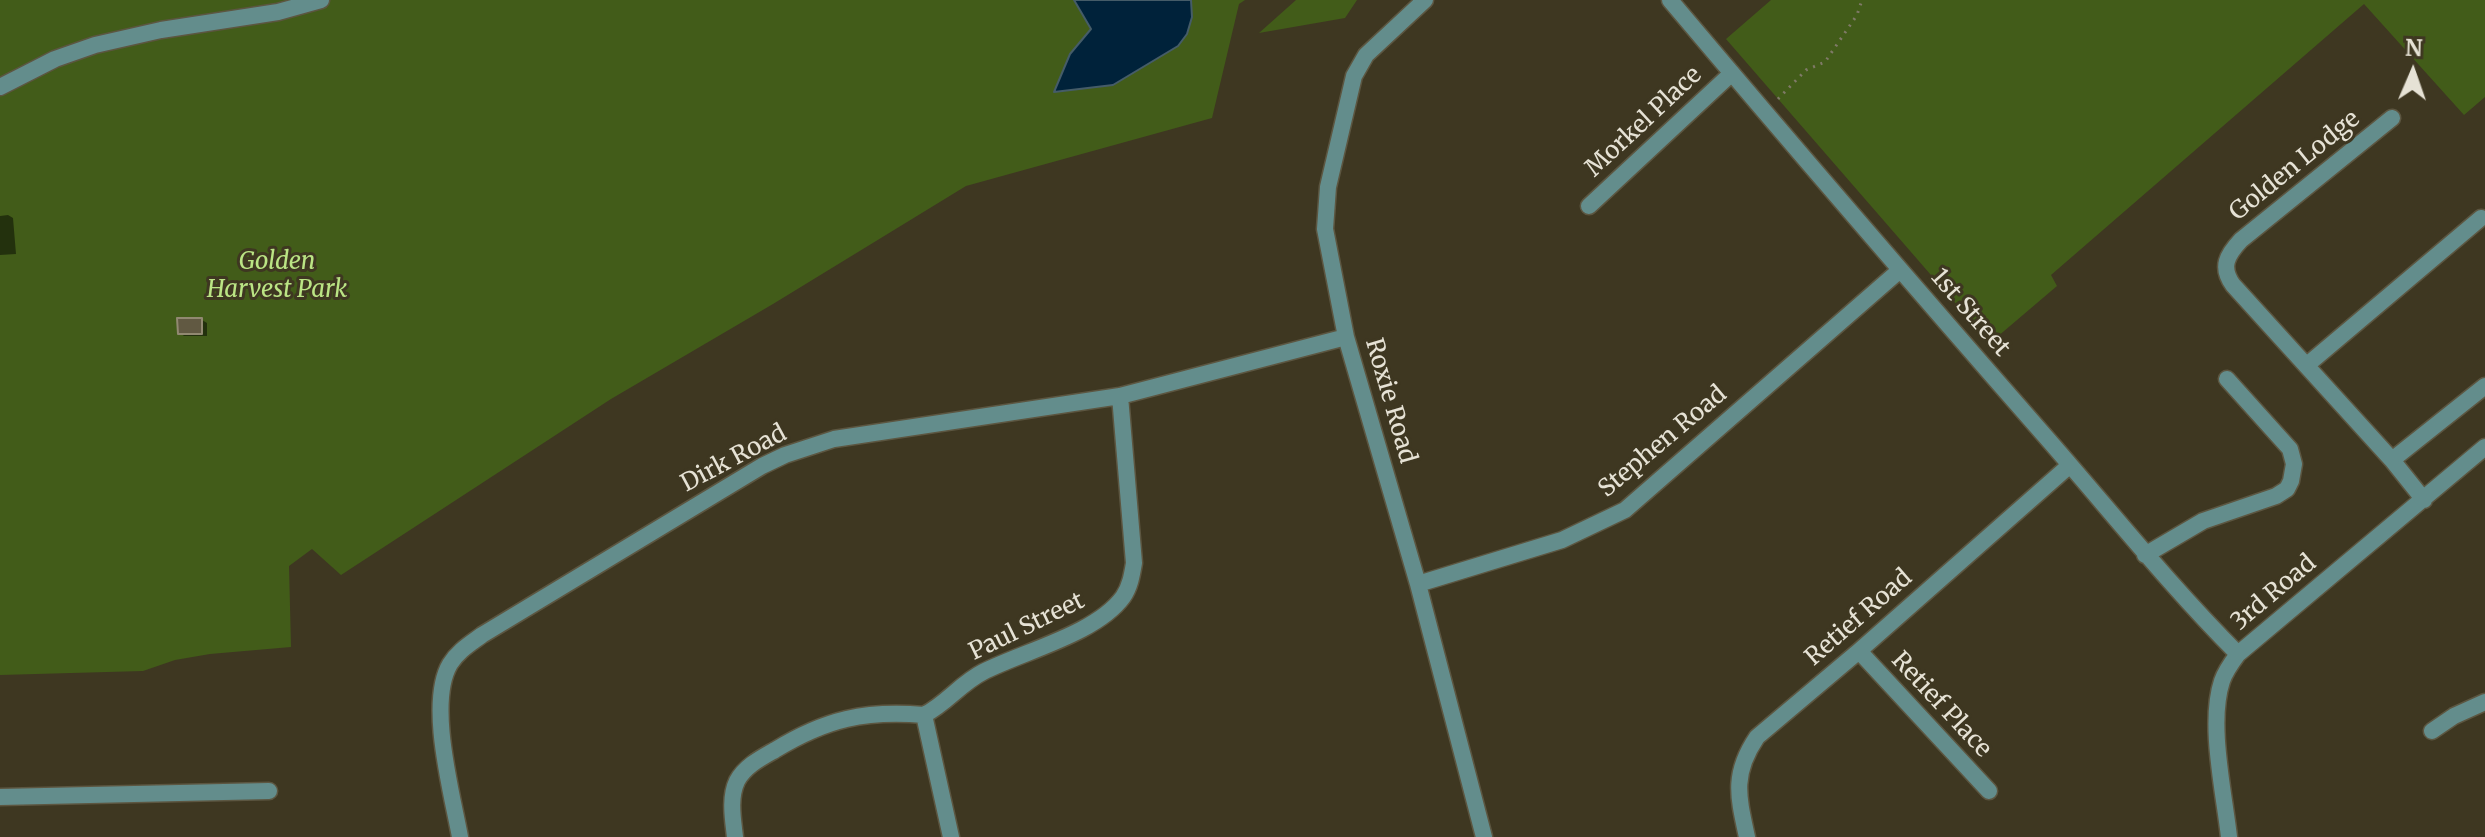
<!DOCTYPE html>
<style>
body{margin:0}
#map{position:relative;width:2485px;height:837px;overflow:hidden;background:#3e3721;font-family:Merriweather,serif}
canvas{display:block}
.north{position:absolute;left:2373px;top:32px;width:80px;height:80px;-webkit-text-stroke:6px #3e3721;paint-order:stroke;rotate:2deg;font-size:22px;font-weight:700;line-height:32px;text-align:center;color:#e6e2d5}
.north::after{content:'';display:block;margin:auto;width:28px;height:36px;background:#e6e2d5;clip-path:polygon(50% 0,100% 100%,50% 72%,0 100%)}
</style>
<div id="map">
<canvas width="2485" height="837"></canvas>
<div class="north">N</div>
</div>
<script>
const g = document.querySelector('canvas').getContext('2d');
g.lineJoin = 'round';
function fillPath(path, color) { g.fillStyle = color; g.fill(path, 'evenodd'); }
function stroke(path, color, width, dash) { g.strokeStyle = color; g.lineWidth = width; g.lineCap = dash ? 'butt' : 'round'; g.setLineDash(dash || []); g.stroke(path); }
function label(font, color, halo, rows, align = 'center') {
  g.font = font + ' Merriweather,serif'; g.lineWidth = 6; g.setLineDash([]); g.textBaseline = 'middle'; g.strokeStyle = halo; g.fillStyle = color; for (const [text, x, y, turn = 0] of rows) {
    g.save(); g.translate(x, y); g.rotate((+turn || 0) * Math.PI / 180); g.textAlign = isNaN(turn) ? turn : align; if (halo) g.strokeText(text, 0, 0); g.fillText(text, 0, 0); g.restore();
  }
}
fillPath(new Path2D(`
 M0 0H1245L1239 4 1212 118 966 186 773 304 611 399 341 575 312 549 289 566 291 647 210 654 175 660 143 671 0 675Z
 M1296 0H1357L1345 18 1259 33Z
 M1771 0H2485V97L2464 115 2364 4 2051 275 2057 286 1990 343 1726 39Z`), '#425c19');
const water = new Path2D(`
 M1074 0H1191L1192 17 1187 34 1178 46 1113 85 1054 92 1070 54 1091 29Z`);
fillPath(water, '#00223a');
stroke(water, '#455c68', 2);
fillPath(new Path2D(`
 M8 215 13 218 16 254 0 255V216Z
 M202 320 207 323V336H184L180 333Z`), '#0007');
const building = new Path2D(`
 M177 318H202V334H178Z`);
fillPath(building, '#615942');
stroke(building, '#918971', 2);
const street = new Path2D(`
 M1425 0 1366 55 1354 76 1328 187 1325 229 1346 337 1418 584 1484 837
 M1670 0C1794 147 1919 292 2045 436 2109 509 2169 585 2238 654
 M0 87 55 59 95 45 161 30 278 12 321 0
 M2392 118 2241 240C2227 255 2220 267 2233 285L2392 460 2424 500
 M1589 206 1732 73
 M2307 365 2481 218
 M2392 460 2485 386
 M2145 555 2203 521 2276 496 2287 489 2291 481 2294 464 2290 449 2227 379
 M1418 584 1562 540 1625 510 1900 270
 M1859 651 1989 791
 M2432 731 2454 716 2485 702
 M0 797 269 791
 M460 837C452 793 427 703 450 664 458 651 470 644 482 635L762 466 785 455 834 439 1120 396 1346 337
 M735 837C733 819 729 798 737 781 745 766 761 758 775 750 826 719 865 710 924 715
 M951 837 924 715C946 704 961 683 983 672 1024 651 1096 634 1123 597 1130 587 1132 575 1134 563L1120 396
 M1747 837C1738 796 1732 774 1757 737L1859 651 2070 465
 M2229 837C2224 792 2208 723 2222 681 2225 672 2232 662 2238 654L2485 447`);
stroke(street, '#5c5641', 19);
stroke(new Path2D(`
 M1778 99 1806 70 1825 62 1857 15 1862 0`), '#7f7a67', 3, [2, 6]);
stroke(street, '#638d8c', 16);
label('24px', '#e6e2d5', '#3e3721', [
 ["Morkel Place",1644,122,-43],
 ["Golden Lodge",2295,166,-39],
 ["1st Street",1970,313,49],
 ["Roxie Road",1390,401,74],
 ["Stephen Road",1663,442,-40],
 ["Dirk Road",734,459,-28],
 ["3rd Road",2274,593,-40],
 ["Retief Road",1859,618,-41],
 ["Paul Street",1027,627,-26],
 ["Retief Place",1941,705,47]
]);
label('italic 24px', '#bae484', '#3e3721', [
 ["Golden",277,262],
 ["Harvest Park",277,290]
]);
</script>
